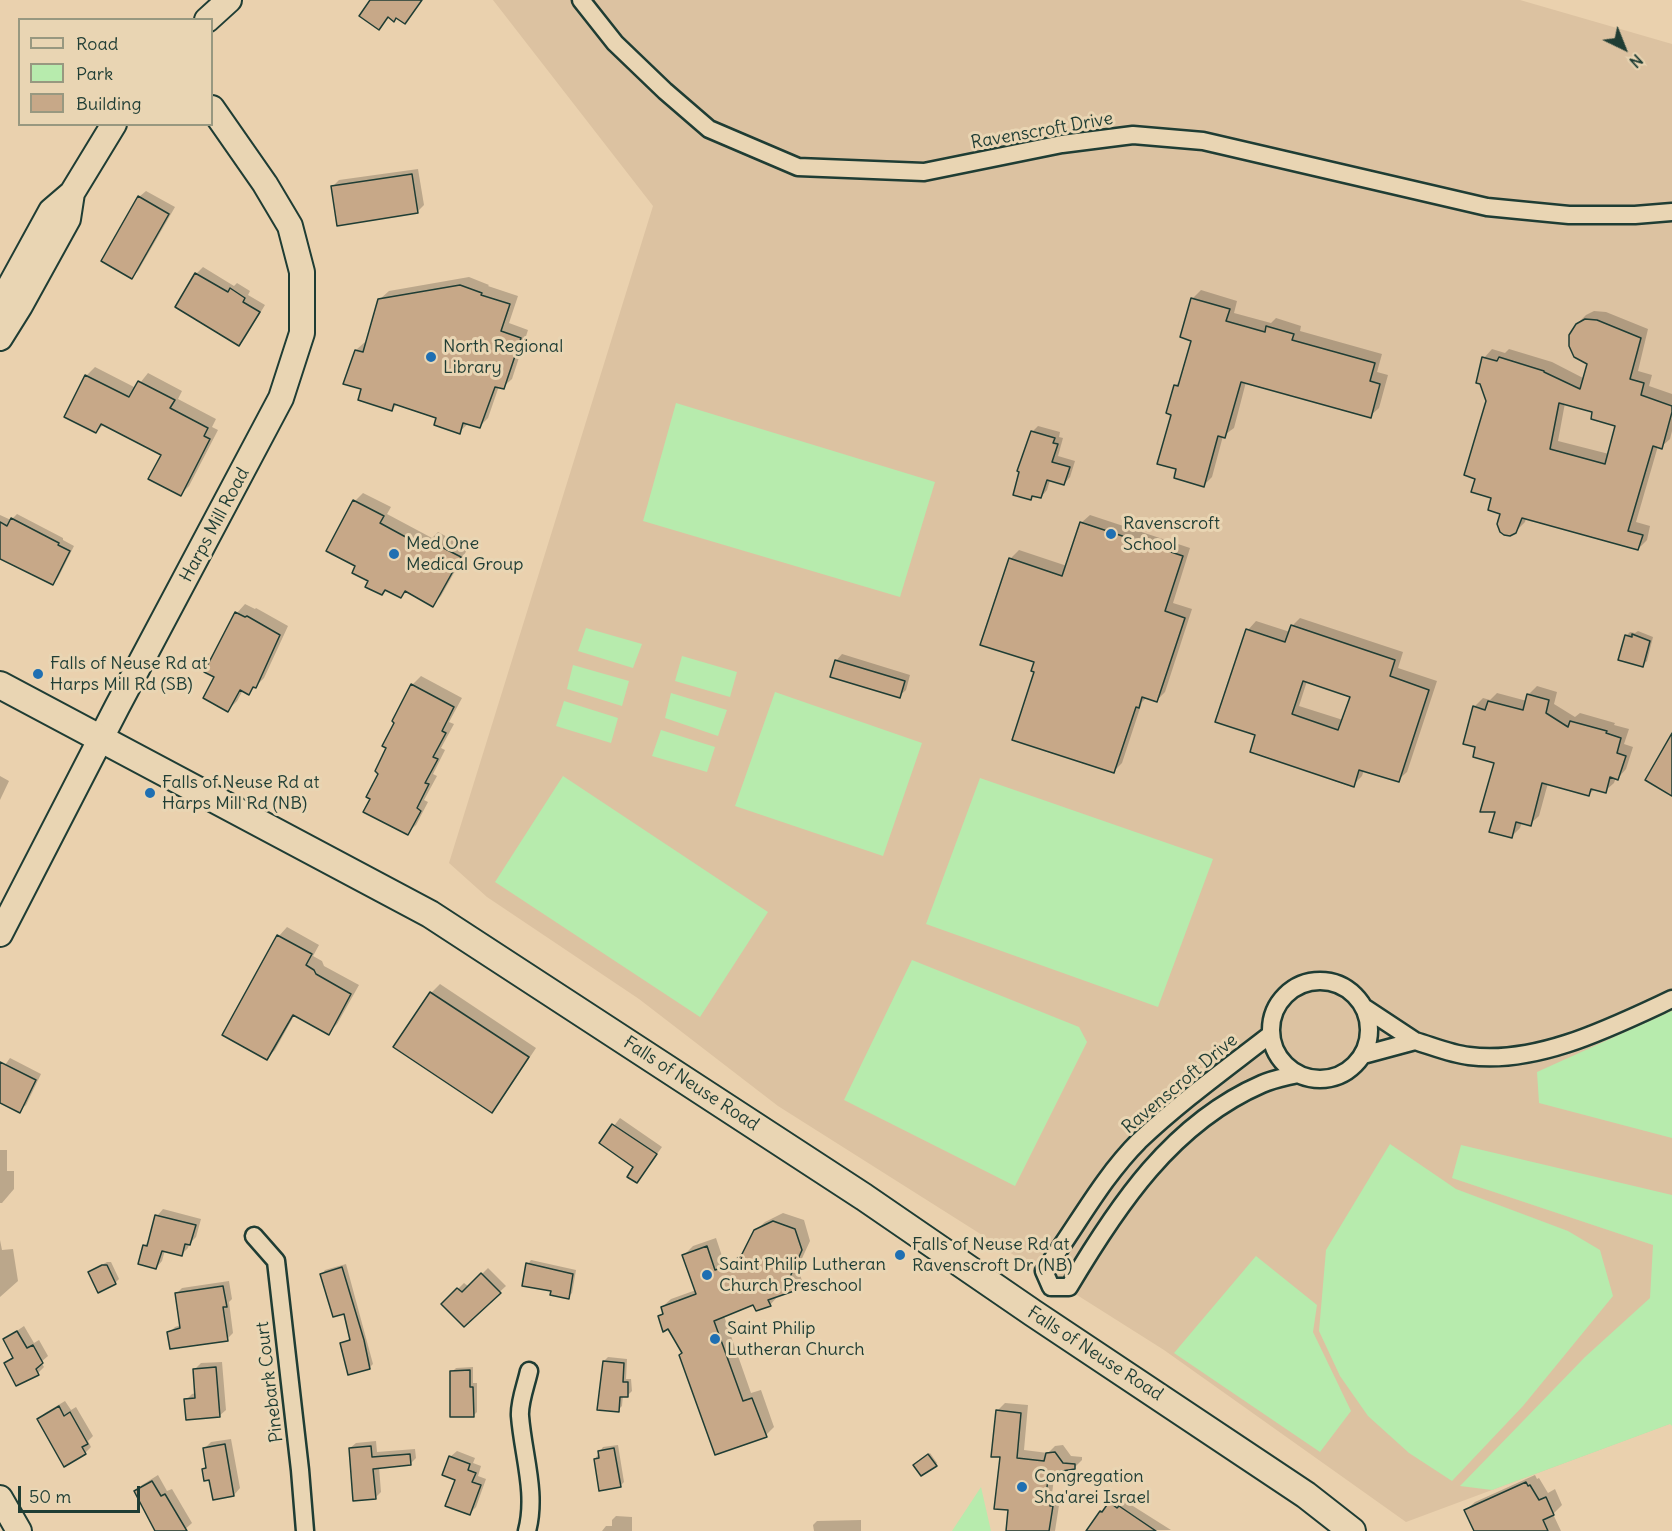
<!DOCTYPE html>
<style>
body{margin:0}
#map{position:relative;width:1672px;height:1531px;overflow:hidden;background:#ead1ae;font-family:Delius,sans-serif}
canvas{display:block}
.legend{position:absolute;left:18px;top:18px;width:195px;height:108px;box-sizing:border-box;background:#e9d5b3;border:2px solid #989880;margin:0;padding:8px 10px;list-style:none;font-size:18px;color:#1f3d34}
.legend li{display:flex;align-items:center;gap:12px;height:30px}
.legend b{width:30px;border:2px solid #989880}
.north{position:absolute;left:1594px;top:18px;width:60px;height:60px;-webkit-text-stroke:4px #e9d5b3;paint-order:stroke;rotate:137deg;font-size:16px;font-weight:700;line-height:24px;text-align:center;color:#1f3d34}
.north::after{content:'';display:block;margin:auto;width:21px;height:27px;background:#1f3d34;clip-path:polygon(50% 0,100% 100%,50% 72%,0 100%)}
.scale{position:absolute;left:18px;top:1486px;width:122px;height:27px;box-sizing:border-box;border:3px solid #1f3d34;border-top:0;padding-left:8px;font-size:18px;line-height:21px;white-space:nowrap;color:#1f3d34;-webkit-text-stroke:4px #e9d5b3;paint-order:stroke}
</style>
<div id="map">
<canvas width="1672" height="1531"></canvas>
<ul class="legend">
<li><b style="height:8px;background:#e9d5b3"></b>Road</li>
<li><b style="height:16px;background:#b7ebad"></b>Park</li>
<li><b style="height:16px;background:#c7a888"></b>Building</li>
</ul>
<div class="north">N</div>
<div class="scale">50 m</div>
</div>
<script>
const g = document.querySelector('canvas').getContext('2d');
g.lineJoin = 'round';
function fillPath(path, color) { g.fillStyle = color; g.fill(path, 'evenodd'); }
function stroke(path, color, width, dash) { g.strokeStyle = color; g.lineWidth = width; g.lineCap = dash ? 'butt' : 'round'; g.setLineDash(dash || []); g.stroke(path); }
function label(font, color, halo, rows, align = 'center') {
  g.font = font + ' Delius,sans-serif'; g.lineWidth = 6; g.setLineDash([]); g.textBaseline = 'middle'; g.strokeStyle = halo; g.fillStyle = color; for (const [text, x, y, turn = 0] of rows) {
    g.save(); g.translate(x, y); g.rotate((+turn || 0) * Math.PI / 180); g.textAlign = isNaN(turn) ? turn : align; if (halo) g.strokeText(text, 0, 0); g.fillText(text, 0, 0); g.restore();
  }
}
fillPath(new Path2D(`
 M493 0H1520L1672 44V1423L1406 1522 1164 1350 778 1106 639 999 487 897 449 863 653 206Z`), '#dcc2a1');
fillPath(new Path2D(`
 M676 403 935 482 900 597 643 521Z
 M586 628 642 644 633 668 578 651Z
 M682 656 737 672 730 697 675 681Z
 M573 665 629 681 622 706 567 689Z
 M775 692 922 743 883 856 735 806Z
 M671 693 727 710 718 736 665 718Z
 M564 701 618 718 611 743 556 726Z
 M661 730 715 747 707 772 652 756Z
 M563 776 768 912 700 1017 495 882Z
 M980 778 1213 859 1158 1007 926 924Z
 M912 960 1079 1027 1087 1042 1015 1186 844 1100Z
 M1672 1011V1138L1539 1103 1537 1072Z
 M1390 1144 1456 1189 1568 1231 1600 1250 1613 1296 1523 1406 1452 1481 1409 1453 1368 1416 1340 1376 1319 1331 1326 1250Z
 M1461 1145 1672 1195V1426L1670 1424 1492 1490 1460 1486 1585 1357 1650 1298 1653 1245 1452 1178Z
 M1256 1256 1317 1305 1313 1332 1351 1411 1320 1452 1174 1353Z
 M981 1487 991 1531H952Z`), '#b7ebad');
fillPath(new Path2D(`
 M418 169 424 205 417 212 333 186 339 180Z
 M146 191 175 207 138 271 132 277 139 197Z
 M203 267 234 286 237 283 250 291 248 295 265 305 245 338 239 344 177 306 196 274Z
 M469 277 489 285 488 286 518 296 509 323 528 330 512 379 503 387 499 386 488 418 479 427 469 423 459 432 438 417 397 404 392 410 363 388 356 350 365 342 368 343 380 299 389 291Z
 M1201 290 1237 301 1234 313 1271 323 1276 318 1301 326 1300 331 1382 354 1377 372 1388 375 1379 408 1370 416 1246 382 1234 428 1223 436 1212 477 1204 485 1173 414 1175 386 1182 379 1193 340 1192 299Z
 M1594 311 1606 312 1648 329 1638 371 1652 375 1649 386 1672 394V431L1670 439 1661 447 1658 446 1636 522 1650 526 1647 540 1638 549 1526 518 1525 522 1516 531 1493 497 1477 478 1487 401 1484 358 1492 349 1505 353 1509 349 1552 362 1585 379 1589 363 1577 324 1586 315ZM1565 403 1594 411 1617 425 1609 454 1558 441Z
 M95 367 136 388 148 373 182 391 178 399 216 419 212 427 218 430 189 486 181 494 163 454 104 424 96 432 66 416 86 376Z
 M1038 426 1060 432 1059 437 1063 438 1058 456 1075 461 1070 477 1064 484 1050 480 1047 490 1041 497 1034 495 1030 498 1032 432Z
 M363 493 391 507 387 514 432 538 438 532 468 548 441 596 432 605 406 591 401 596 386 589 382 593 357 565 355 501Z
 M17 514 63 538V540L74 546 58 578 53 583 0 558V515L11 520Z
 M1090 515 1190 548 1173 603 1192 609 1165 692 1156 701 1147 697 1142 702 1122 763 1114 771 1036 671V661L1010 559 1019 550 1067 566 1081 523Z
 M245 604 255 609 256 608 288 626 264 678 249 693 243 690 237 701 228 710 216 676 237 613Z
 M1300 618 1403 652 1398 668 1437 681 1407 772 1398 780 1364 770 1362 776 1353 785 1257 734 1248 630 1256 621 1290 632 1292 626ZM1307 681 1351 696 1343 720 1299 706Z
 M1638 631 1653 637 1647 661 1643 665 1626 636 1630 632 1635 633Z
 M842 654 910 675 906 690 899 696 836 661Z
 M421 676 462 698 449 722 454 724 441 748 445 750 433 774 437 776 424 800 428 802 416 825 407 833 372 798 412 685Z
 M1537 686 1557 692 1554 704 1575 717 1580 713 1615 723 1614 725 1629 729 1624 744 1633 747 1626 769 1618 778 1616 777 1614 783 1605 791 1595 789 1589 794 1548 783 1539 816 1530 824 1522 822 1520 828 1511 837 1497 811 1496 762 1477 746 1474 707 1483 698 1490 700 1497 693 1527 701 1528 695Z
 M0 776 9 781 0 800Z
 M287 927 319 945 313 956 322 961 324 966 359 985 337 1024 328 1033 295 1014 275 1050 267 1058 279 936Z
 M440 984 536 1048 500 1102 492 1111 395 1047 431 993Z
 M10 1058 41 1074 26 1105 19 1111 0 1101V1072Z
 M620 1118 662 1147 637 1182 635 1166 601 1143Z
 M0 1150H7V1171H14V1189L2 1203H0Z
 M163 1209 201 1219 196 1237 189 1244 188 1248 182 1254 165 1250 162 1261 156 1268 144 1246 150 1240 157 1216Z
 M783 1213 804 1220 810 1241 798 1267 802 1281 793 1290 778 1296 770 1305 754 1304 724 1316 751 1393 761 1390 774 1427 766 1435 683 1352 668 1327 659 1317 664 1312 662 1307 671 1299 696 1290 684 1255 693 1246 716 1238 724 1262 740 1257 745 1253 755 1231 765 1222Z
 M0 1240 2 1250 13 1249 18 1281 0 1297Z
 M531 1260 576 1270 572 1293 568 1297 553 1290 528 1264Z
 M107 1262H111L119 1279 115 1283 89 1272Z
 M346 1264 373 1364 369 1368 342 1343 351 1338 345 1312 322 1274 325 1270Z
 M488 1268 506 1286 464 1325 443 1304 464 1283 469 1287Z
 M229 1281 232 1299 229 1302 233 1333 227 1339 169 1333 175 1327 181 1325 176 1294 182 1288Z
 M24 1326 34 1343 39 1340 48 1356 41 1362 44 1367 38 1373 5 1363 14 1356 5 1339Z
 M608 1357 627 1359 626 1379H631L632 1391 628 1395H623L622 1406 618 1410 604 1361Z
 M222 1362 226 1410 219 1416 186 1400 192 1394 196 1393 194 1370 201 1363Z
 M473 1367V1383H477V1412L473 1416 452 1372 456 1368Z
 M65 1401 71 1410 76 1407 93 1436 88 1441 91 1447 85 1453 39 1419 45 1413Z
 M1005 1403 1028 1405 1024 1450 1048 1453 1055 1446 1063 1445 1071 1456 1082 1457V1460L1074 1468 1055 1470 1052 1494H1058L1057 1498 1060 1499 1055 1531H1007L1010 1509 1001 1456 997 1411Z
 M231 1439 240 1488 234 1495 211 1479 204 1470 207 1466 204 1449 211 1442Z
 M376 1441 377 1452 415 1449 416 1458 410 1464 379 1467 381 1492 375 1498 350 1448 356 1443Z
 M618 1445 624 1482 620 1486 595 1459 603 1447Z
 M457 1451 475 1458 473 1463 481 1466 478 1476 486 1479 476 1507 470 1513 450 1457Z
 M930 1453 937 1463 936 1464 916 1463Z
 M158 1475 167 1491 172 1489 192 1523 183 1531H157L136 1491 142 1485Z
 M1535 1475 1537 1479 1539 1478 1548 1493 1555 1489 1562 1505 1553 1514 1561 1531H1475L1466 1510 1475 1502Z
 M1115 1498 1123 1503 1125 1501 1171 1530 1088 1531 1101 1512Z
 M616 1516 632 1517V1531H602L606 1526H612V1520Z
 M861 1520V1531H814L813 1525 817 1521Z`), '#0003');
const building = new Path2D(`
 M370 0H422L405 24 396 18 394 22 388 17 379 30 359 16Z
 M412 174 418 213 337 226 331 186Z
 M138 196 169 214 132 279 101 261Z
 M195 273 228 292 230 288 245 298 243 302 260 312 239 346 175 307Z
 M460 285 482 293 481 295 510 304 501 331 521 338 504 389 495 387 480 428 463 423 460 434 434 425 436 418 394 404 392 411 358 400 361 389 343 384 355 350 363 352 378 299Z
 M1191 298 1230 309 1226 321 1265 332 1266 326 1294 334 1292 340 1375 363 1370 381 1380 384 1371 418 1241 382 1225 438 1218 436 1204 487 1174 478 1176 469 1157 464 1171 415 1166 413 1174 385 1178 386 1191 341 1180 337Z
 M1585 319 1597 320 1641 338 1630 379 1644 383 1641 395 1672 406V412L1662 449 1653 446 1628 531 1643 535 1638 550 1522 518 1516 533 1510 536 1504 535 1500 532 1497 524 1500 514 1488 510 1491 498 1471 492 1475 479 1464 475 1486 401 1480 384 1476 383 1482 357 1497 361 1499 357 1544 371V372L1580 389 1587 364 1574 357 1569 346V335L1576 324ZM1559 403 1592 412 1591 419 1615 426 1605 464 1550 449Z
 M85 375 129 397 138 381 175 400 170 408 208 428 204 436 210 439 181 496 148 479 161 455 101 424 96 433 64 417Z
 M1031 431 1055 438 1053 443 1058 444 1052 462 1070 467 1064 485 1047 480 1041 498 1032 496 1031 500 1013 495 1019 472 1017 471Z
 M353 500 384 516 380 523 424 547 428 540 461 557 433 607 405 591 401 598 385 590 382 595 365 587 368 581 352 573 355 566 326 551Z
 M11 518 59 543 58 545 70 551 53 585 0 559V522L7 526Z
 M1080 522 1183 556 1165 611 1185 618 1157 702 1142 697 1139 708 1136 707 1114 773 1012 740 1034 672 1031 671 1034 662 980 645 1009 558 1062 576Z
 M235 612 245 617 247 616 280 635 256 688 253 687 249 695 240 690 228 712 203 698 214 677 204 672Z
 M1291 625 1395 660 1390 676 1429 690 1399 782 1359 770 1354 787 1250 752 1255 735 1215 722 1246 629 1285 642ZM1303 681 1350 697 1338 730 1292 714Z
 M1632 634 1650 641 1643 667 1618 660 1625 635 1632 637Z
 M835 660 905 681 900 698 830 677Z
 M411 684 454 707 442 731 446 733 433 757 438 759 425 783 429 784 417 808 421 811 408 835 363 812 370 799 366 797 378 774 375 771 386 748 382 746 394 723 392 721Z
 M1527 694 1549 700 1546 713 1568 727 1570 721 1607 731 1606 733 1621 738 1617 753 1626 756 1618 780 1610 777 1606 793 1591 789 1589 796 1542 783 1531 826 1516 822 1512 838 1489 832 1495 812H1480L1494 763 1473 757 1475 747 1463 744 1473 706 1485 710 1488 701 1523 710Z
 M1672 733V796L1645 780Z
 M277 935 312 954 306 965 314 970 316 974 351 994 329 1035 293 1015 267 1060 222 1035Z
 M430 992 529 1057 492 1113 393 1047Z
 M0 1062 36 1080 20 1113 0 1103Z
 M612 1124 657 1154 637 1183 627 1177 633 1167 599 1143Z
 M155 1215 196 1225 190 1245 185 1244 182 1256 162 1251 156 1269 138 1264 143 1245 147 1246Z
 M773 1221 795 1229 802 1250 790 1277 794 1291 768 1300 771 1306 756 1311 753 1305 714 1321 743 1401 752 1398 767 1437 715 1455 679 1355 682 1353 668 1329 663 1332 658 1316 663 1314 661 1307 696 1294 682 1255 707 1246 715 1270 730 1265 742 1254 754 1230Z
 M526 1263 573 1274 569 1299 550 1295 551 1291 522 1286Z
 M102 1265H107L116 1284 98 1293 88 1272Z
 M342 1267 364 1340 370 1369 348 1375 340 1343 350 1340 344 1314 333 1317 320 1274Z
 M481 1273 501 1293 464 1327 441 1304 457 1288 462 1292Z
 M223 1286 227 1307H223L228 1341 170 1349 167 1332 180 1328 175 1293Z
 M17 1331 27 1348 33 1345 43 1363 36 1369 39 1375 16 1386 4 1363 13 1358 3 1339Z
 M603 1361 624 1363 623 1382H628V1397H620L619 1412 597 1410Z
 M216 1367 220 1417 186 1420 184 1399 195 1398 193 1369Z
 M470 1370V1387H473L474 1417H450V1371Z
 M59 1406 64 1416 70 1412 88 1444 82 1447 86 1454 64 1467 37 1419Z
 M996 1410 1021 1413 1017 1458 1044 1461 1046 1453 1055 1452 1063 1463 1075 1464V1469L1049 1473 1045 1501H1051L1050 1506H1053L1049 1531H1006L1008 1510 994 1509 1000 1457H991Z
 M225 1444 234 1496 213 1500 209 1480 204 1481 202 1469 206 1468 203 1448Z
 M371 1446 372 1457 410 1454 411 1465 373 1469 376 1499 353 1501 349 1448Z
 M614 1448 621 1487 599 1491 594 1459 599 1458 598 1451Z
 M928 1454 937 1466 921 1476 913 1465Z
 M449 1456 470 1464 468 1470 476 1473 472 1482 481 1485 470 1515 445 1506 455 1480 442 1475Z
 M152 1481 161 1496 165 1494 187 1531H155L134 1491Z
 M1526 1482 1528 1486 1530 1485 1539 1500 1546 1497 1554 1515 1543 1520 1548 1531H1474L1464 1510Z
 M1109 1502 1117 1508 1119 1506 1156 1531H1086L1100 1511 1102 1512Z`);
fillPath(building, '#c7a888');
stroke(building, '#1f3d34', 1.5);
const street = new Path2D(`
 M581 0 615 43 665 91 709 129 798 167 924 172 1062 144 1133 135 1203 141 1487 207 1569 215H1635L1672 212
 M1271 1030a49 49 0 1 1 98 0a49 49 0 1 1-98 0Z
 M1415 1041C1432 1046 1451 1054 1469 1056 1537 1065 1612 1027 1672 999
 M1363 1055 1415 1041 1365 1008
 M254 1236 276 1261 300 1470 305 1531
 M1051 1287 1044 1271C1076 1228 1101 1179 1139 1141 1180 1102 1226 1069 1271 1034
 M1051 1287H1069C1117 1206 1172 1123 1262 1084 1273 1079 1285 1077 1297 1074
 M527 1531C537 1493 523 1455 520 1416 519 1402 526 1385 529 1371`);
const secondary = new Path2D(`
 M207 20 229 0
 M0 304 51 211 72 193
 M0 338 20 306 68 219 72 193 114 124
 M0 934 117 707 281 398 302 333V272L290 226 265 184 212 108
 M0 1498 19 1531`);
const primary = new Path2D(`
 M0 685 430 914 864 1197 1033 1313 1306 1495 1352 1531`);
stroke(street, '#1f3d34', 21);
stroke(secondary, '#1f3d34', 28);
stroke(primary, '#1f3d34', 30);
stroke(street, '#e9d5b3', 16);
stroke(secondary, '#e9d5b3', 24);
stroke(primary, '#e9d5b3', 26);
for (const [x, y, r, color] of [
 [431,357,6,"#1f6fb2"],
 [1111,534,6,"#1f6fb2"],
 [394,554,6,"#1f6fb2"],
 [38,674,6,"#1f6fb2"],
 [150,793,6,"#1f6fb2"],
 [900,1255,6,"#1f6fb2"],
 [707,1275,6,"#1f6fb2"],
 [715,1339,6,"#1f6fb2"],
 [1022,1487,6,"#1f6fb2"]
]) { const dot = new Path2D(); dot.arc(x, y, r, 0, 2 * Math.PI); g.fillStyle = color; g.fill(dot); stroke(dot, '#e9d5b3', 2); }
label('18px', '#1f3d34', '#e9d5b3', [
 ["Ravenscroft Drive",1042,131,-10],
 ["Harps Mill Road",215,525,-62],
 ["Falls of Neuse Road",691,1084,33],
 ["Ravenscroft Drive",1180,1084,-40],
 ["Falls of Neuse Road",1095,1354,33],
 ["Pinebark Court",270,1382,-97]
]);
label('18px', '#1f3d34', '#e9d5b3', [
 ["North Regional",443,347],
 ["Library",443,368],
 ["Ravenscroft",1123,524],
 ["School",1123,545],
 ["Med One",406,544],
 ["Medical Group",406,565],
 ["Falls of Neuse Rd at",50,664],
 ["Harps Mill Rd (SB)",50,685],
 ["Falls of Neuse Rd at",162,783],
 ["Harps Mill Rd (NB)",162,804],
 ["Falls of Neuse Rd at",912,1245],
 ["Ravenscroft Dr (NB)",912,1266],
 ["Saint Philip Lutheran",719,1265],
 ["Church Preschool",719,1286],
 ["Saint Philip",727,1329],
 ["Lutheran Church",727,1350],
 ["Congregation",1034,1477],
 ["Sha'arei Israel",1034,1498]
], 'left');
</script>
